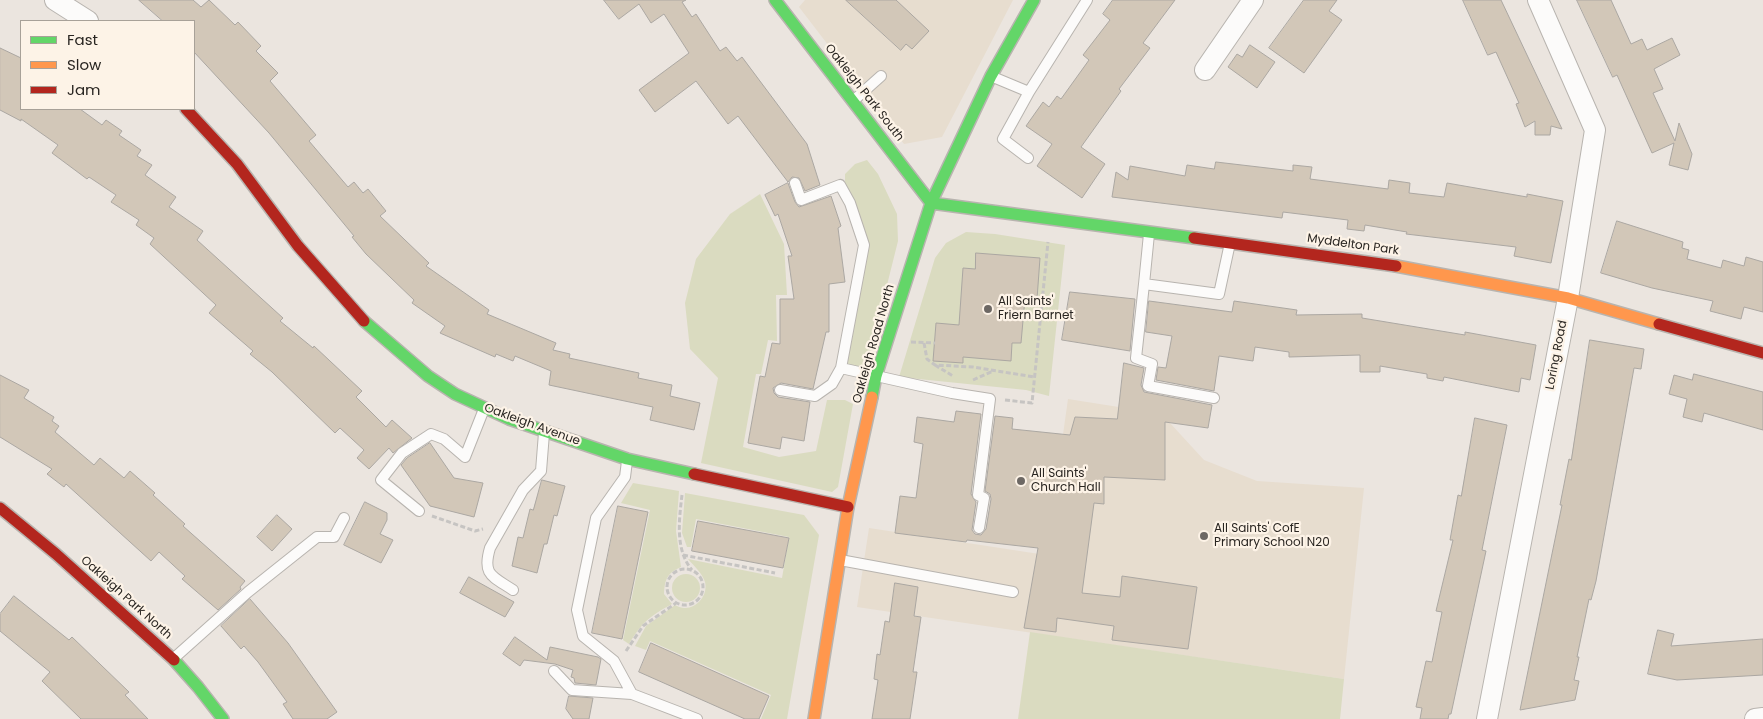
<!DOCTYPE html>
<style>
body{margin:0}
#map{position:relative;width:1763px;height:719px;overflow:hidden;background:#ebe5df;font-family:Poppins,sans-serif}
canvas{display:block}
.legend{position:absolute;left:20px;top:20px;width:175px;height:90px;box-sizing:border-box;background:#fdf3e7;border:1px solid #a8a198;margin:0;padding:6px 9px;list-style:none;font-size:15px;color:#292521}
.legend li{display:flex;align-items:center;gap:10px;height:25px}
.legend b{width:25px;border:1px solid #a8a198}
</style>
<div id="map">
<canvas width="1763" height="719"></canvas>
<ul class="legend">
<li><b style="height:6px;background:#63d668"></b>Fast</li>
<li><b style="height:6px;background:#ff974d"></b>Slow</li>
<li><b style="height:6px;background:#b3261e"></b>Jam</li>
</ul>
</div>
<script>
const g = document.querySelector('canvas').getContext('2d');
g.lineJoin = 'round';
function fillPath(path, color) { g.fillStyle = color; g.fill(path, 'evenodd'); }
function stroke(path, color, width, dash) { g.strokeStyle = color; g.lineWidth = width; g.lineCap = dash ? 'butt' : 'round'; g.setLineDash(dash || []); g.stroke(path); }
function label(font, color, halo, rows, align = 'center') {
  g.font = font + ' Poppins,sans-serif'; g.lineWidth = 4.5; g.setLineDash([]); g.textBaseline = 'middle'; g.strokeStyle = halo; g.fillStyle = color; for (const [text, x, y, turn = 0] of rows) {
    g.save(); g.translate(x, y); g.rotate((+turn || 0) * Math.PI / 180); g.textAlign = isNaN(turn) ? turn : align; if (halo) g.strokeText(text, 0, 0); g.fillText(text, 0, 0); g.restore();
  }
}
fillPath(new Path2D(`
 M805 0H1013L942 137 904 144 799 7Z
 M1068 399 1144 411 1170 423 1204 460 1257 481 1364 488 1344 679 857 607 869 528 1046 555Z`), '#e7ddcf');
fillPath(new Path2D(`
 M867 160 878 174 897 214 898 241 867 365 857 368 845 364 867 245 853 198 845 184V174L855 164Z
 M760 194 784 244 787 295H776L777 341 768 340 761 374H756L743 447 779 457 816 451 827 400H845L853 404 838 487 832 492 701 463 718 378 690 349 685 303 696 259 730 214Z
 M966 232 995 234 1065 245 1049 396 1026 390 899 377 935 258 946 243Z
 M633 483 679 491 676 531 681 567C667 573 665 579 664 594L672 604C650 616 642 622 629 644L623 640 650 510 621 503Z
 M685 493 804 515 819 535 787 719H761L771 695 650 641 646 650 635 646 646 626 675 605C691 615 709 598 705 582 702 573 694 566 688 559L782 578 789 537 696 519 691 547H687L682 533Z
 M672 588a14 14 0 1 1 28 0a14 14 0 1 1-28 0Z
 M1030 632 1344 679 1340 719H1018Z`), '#dadbc0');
const building = new Path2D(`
 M139 0H193L201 7 209 0 235 25 238 22 261 46 256 51 278 73 270 81 316 135 309 141 348 187 354 182 363 193 368 189 386 211 380 216 429 263 426 266 489 310 487 314 556 343 553 350 570 354 569 358 639 373 638 378 672 385 670 396 700 403 694 430 650 420 653 407 549 385 551 371 515 356 513 361 496 354 495 357 440 333 445 326 412 303 414 300 366 254 352 237 354 236 269 133 194 52V21H163Z
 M604 0H686L682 2 692 17 696 14 720 51 726 47 737 61 742 57 807 144 820 185 805 191 799 178 792 177 788 182 738 116 728 124 696 81 655 112 639 90 689 53 664 14 651 23 639 4 619 19Z
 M846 0H896L929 31 912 49 906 44 901 50Z
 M1113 0H1175L1143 43 1150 48 1119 89 1121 91 1081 147 1105 164 1082 198 1037 166 1052 144 1026 126 1043 102 1049 107 1057 96 1061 99 1089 60 1083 55 1110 20 1103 14Z
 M1304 0H1337L1329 11 1342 20 1304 73 1269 48Z
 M1463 0H1501L1562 129 1551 126 1550 135H1535V121L1525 127 1516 104 1519 103 1496 52 1488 55Z
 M1577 0H1611L1631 44 1642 39 1647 50 1672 38 1680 55 1654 69 1663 89 1653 93 1675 141 1679 123 1692 154 1688 170 1669 165 1674 143 1652 153 1617 75 1613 77Z
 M1250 45 1275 62 1257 88 1228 67 1237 54 1242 57Z
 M0 48 21 58V109H80L102 125 106 120 122 131 119 135 141 150 137 156 152 165 145 175 176 197 169 207 203 231 197 240 283 318 280 321 313 348 314 346 362 391 356 397 386 427 392 420 412 438 393 453 389 448 369 469 357 458 364 450 340 428 335 433 272 372 250 354 253 351 209 313 216 305 150 244 154 238 136 225 139 220 111 202 116 195 89 177 87 179 52 153 58 145 21 119V121L0 110Z
 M1216 162 1293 171V165L1312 167 1310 179 1388 189 1389 180 1410 183 1409 193 1444 197 1447 183 1527 197V194L1563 201 1551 263 1514 256 1516 247 1406 234 1407 232 1365 225 1364 231 1347 229 1348 220 1283 212 1282 218 1112 197 1116 172 1128 180 1130 166 1185 176 1187 165 1214 169Z
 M788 183 795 202 799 207 831 196 841 226 838 228 845 282 829 284V332H826L813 389 781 383 773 388 774 393 778 397 810 402 804 441 782 437 780 449 748 443 760 376 765 377 772 343 780 344V299H794L788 256H792L778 214 775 216 765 195Z
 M1617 221 1683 242 1682 248 1689 250 1687 259 1721 268 1723 260 1744 266 1746 257 1763 262V312L1744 307 1741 319 1710 311 1713 301 1652 288 1601 273Z
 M976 253 1040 258 1037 299 1025 298 1021 343H1012L1011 361 963 357V363L933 361 936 323 959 325 963 268 975 269Z
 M1070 292 1135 299 1130 351 1062 340Z
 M1149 301 1232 312 1234 301 1297 310 1296 315 1362 314V318L1465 335V332L1536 345 1530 380 1521 378 1519 392 1444 377 1443 381 1427 378V374L1380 366V372H1360V355L1289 357V352L1255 347 1253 361 1219 356 1214 391 1156 380 1158 367 1166 368 1172 336 1146 332Z
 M1590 340 1644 349 1641 369 1634 368 1596 581 1591 600 1589 599 1577 657H1579L1574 680 1579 681 1575 700 1520 710 1562 505H1560L1569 459 1571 460Z
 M1124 363 1144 368 1141 385 1144 392 1212 405 1208 428 1165 422V480L1104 477V504L1094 503 1082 593 1120 597 1122 576 1197 587 1188 649 1112 640 1114 626 1057 618 1056 632 1024 628 1038 548 967 540 966 542 895 533 900 496 916 498 923 444 914 442 917 417 954 422 956 411 981 414 971 494 976 502 972 530 975 534 981 535 986 529 991 499 990 494 985 491 995 416 1013 418 1012 429 1070 435 1075 417 1117 419Z
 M1694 374 1763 392V430L1704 413 1702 422 1683 417 1687 399 1669 394 1674 375 1692 380Z
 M0 375 29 390 24 398 54 417 52 421 59 426 55 432 94 465 100 458 124 478 130 471 155 493 153 495 185 524 183 526 245 581 240 587 241 589 218 610 182 579 185 576 159 552 151 561 66 484 64 487 47 474 52 469 0 437Z
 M1475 418 1507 425 1482 550 1486 551 1451 714H1449L1448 719H1420L1422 708 1416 707 1426 661 1432 662 1442 612 1436 611 1453 540H1450L1458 495 1461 496Z
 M430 443 454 478 483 483 474 517 430 506 401 465 407 458Z
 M542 480 565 486 557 516 554 515 547 544H544L537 573 512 566 518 537 523 538 530 509 533 510Z
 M365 502 387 513V520L380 534 393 540 381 563 344 545Z
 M618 506 648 512 622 639 592 633Z
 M277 515 292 529 272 551 257 537Z
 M698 521 789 538 783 568 692 551Z
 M469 577 514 602 505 617 460 593Z
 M895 583 918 587 914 616 921 617 913 672H917L910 719H872L878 680 874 679 877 654 880 655 885 621 889 622Z
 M14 596 69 640 72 637 129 692 125 695 148 719H81L42 681 50 672 0 631V614Z
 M250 599 288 643 337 712 327 719H293L283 704 287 702 258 662 244 646 241 649 221 626Z
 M1658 630 1674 634 1671 646 1763 639V675L1677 680 1648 674Z
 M515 637 547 660 550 647 598 657 601 659 596 685 575 683 574 678 571 677 573 670 555 664 524 660 520 666 503 654Z
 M651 643 769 696 759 719H745L639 672Z
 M569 696 593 698 589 719H573L566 709Z`);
fillPath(building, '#d2c7b8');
stroke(building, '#aba7a2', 1);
const lane = new Path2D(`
 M993 77 1029 92
 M853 101 881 76
 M1028 158 1003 139 1029 92 1087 0
 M1149 234 1144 284 1219 294 1230 243
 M1144 284 1136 358 1152 364 1148 386 1214 398
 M841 368 952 393 990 399 978 495 984 498 979 528
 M780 390 815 396 832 384 841 368 864 245 850 203 840 185 801 200 795 183
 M627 461 625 477 596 518 577 610 583 636 614 661 632 694
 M419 511 381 480 402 453 431 434 444 439 465 457 484 409
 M840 560 1013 592
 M513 590C492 576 482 575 490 548L523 490 541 471 544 433
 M173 659 248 592 317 537H334L344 518
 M554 671 572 690 632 694 697 719`);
const street = new Path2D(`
 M55 0 88 21
 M1205 70 1253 0
 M1487 719 1568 298 1595 130 1538 0
 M1755 719 1763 718`);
const fast = new Path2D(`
 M775 0 931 203 1194 238
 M364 321 428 376 455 394 509 419 627 459 694 474
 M872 397 876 376 931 203 991 76 1034 0
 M174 660 198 687 223 719`);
const slow = new Path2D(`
 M1396 266 1568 298 1659 324
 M814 719 848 507 872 397`);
const jam = new Path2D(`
 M186 109 237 164 298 246 364 321
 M1194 238 1396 266
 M1659 324 1763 353
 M694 474 848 507
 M0 508 56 554 174 660`);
stroke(lane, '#b8b4af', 12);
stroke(street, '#b8b4af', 22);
stroke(fast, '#b8b4af', 14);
stroke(slow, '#b8b4af', 14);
stroke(jam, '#b8b4af', 14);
stroke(new Path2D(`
 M911 342 935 343
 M924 343 927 359 935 365 973 367 1034 377
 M935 365 953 376
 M973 380 993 371
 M1005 400 1032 403 1048 242
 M682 495C679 520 675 550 692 570
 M432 516 475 531 483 529
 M683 555 775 573
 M667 587a18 18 0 1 1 36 0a18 18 0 1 1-36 0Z
 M626 651 643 626 676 603`), '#c6c4c2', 3, [5, 2.5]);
stroke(lane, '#fcfbfa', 10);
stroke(street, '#fcfbfa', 20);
stroke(fast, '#63d668', 11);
stroke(slow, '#ff974d', 11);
stroke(jam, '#b3261e', 11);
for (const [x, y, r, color] of [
 [988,309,5,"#6d6864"],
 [1021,481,5,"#6d6864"],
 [1204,536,5,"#6d6864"]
]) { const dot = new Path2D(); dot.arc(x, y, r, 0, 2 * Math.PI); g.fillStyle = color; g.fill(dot); stroke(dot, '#fdf3e7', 2); }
label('12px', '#292521', '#fdf3e7', [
 ["Oakleigh Park South",864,93,52],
 ["Myddelton Park",1353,245,8],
 ["Oakleigh Road North",874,344,-74],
 ["Loring Road",1557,355,-79],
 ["Oakleigh Avenue",532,425,20],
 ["Oakleigh Park North",126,598,42]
]);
label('12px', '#292521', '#fdf3e7', [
 ["All Saints'",998,302],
 ["Friern Barnet",998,316],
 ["All Saints'",1031,474],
 ["Church Hall",1031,488],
 ["All Saints' CofE",1214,529],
 ["Primary School N20",1214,543]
], 'left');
</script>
